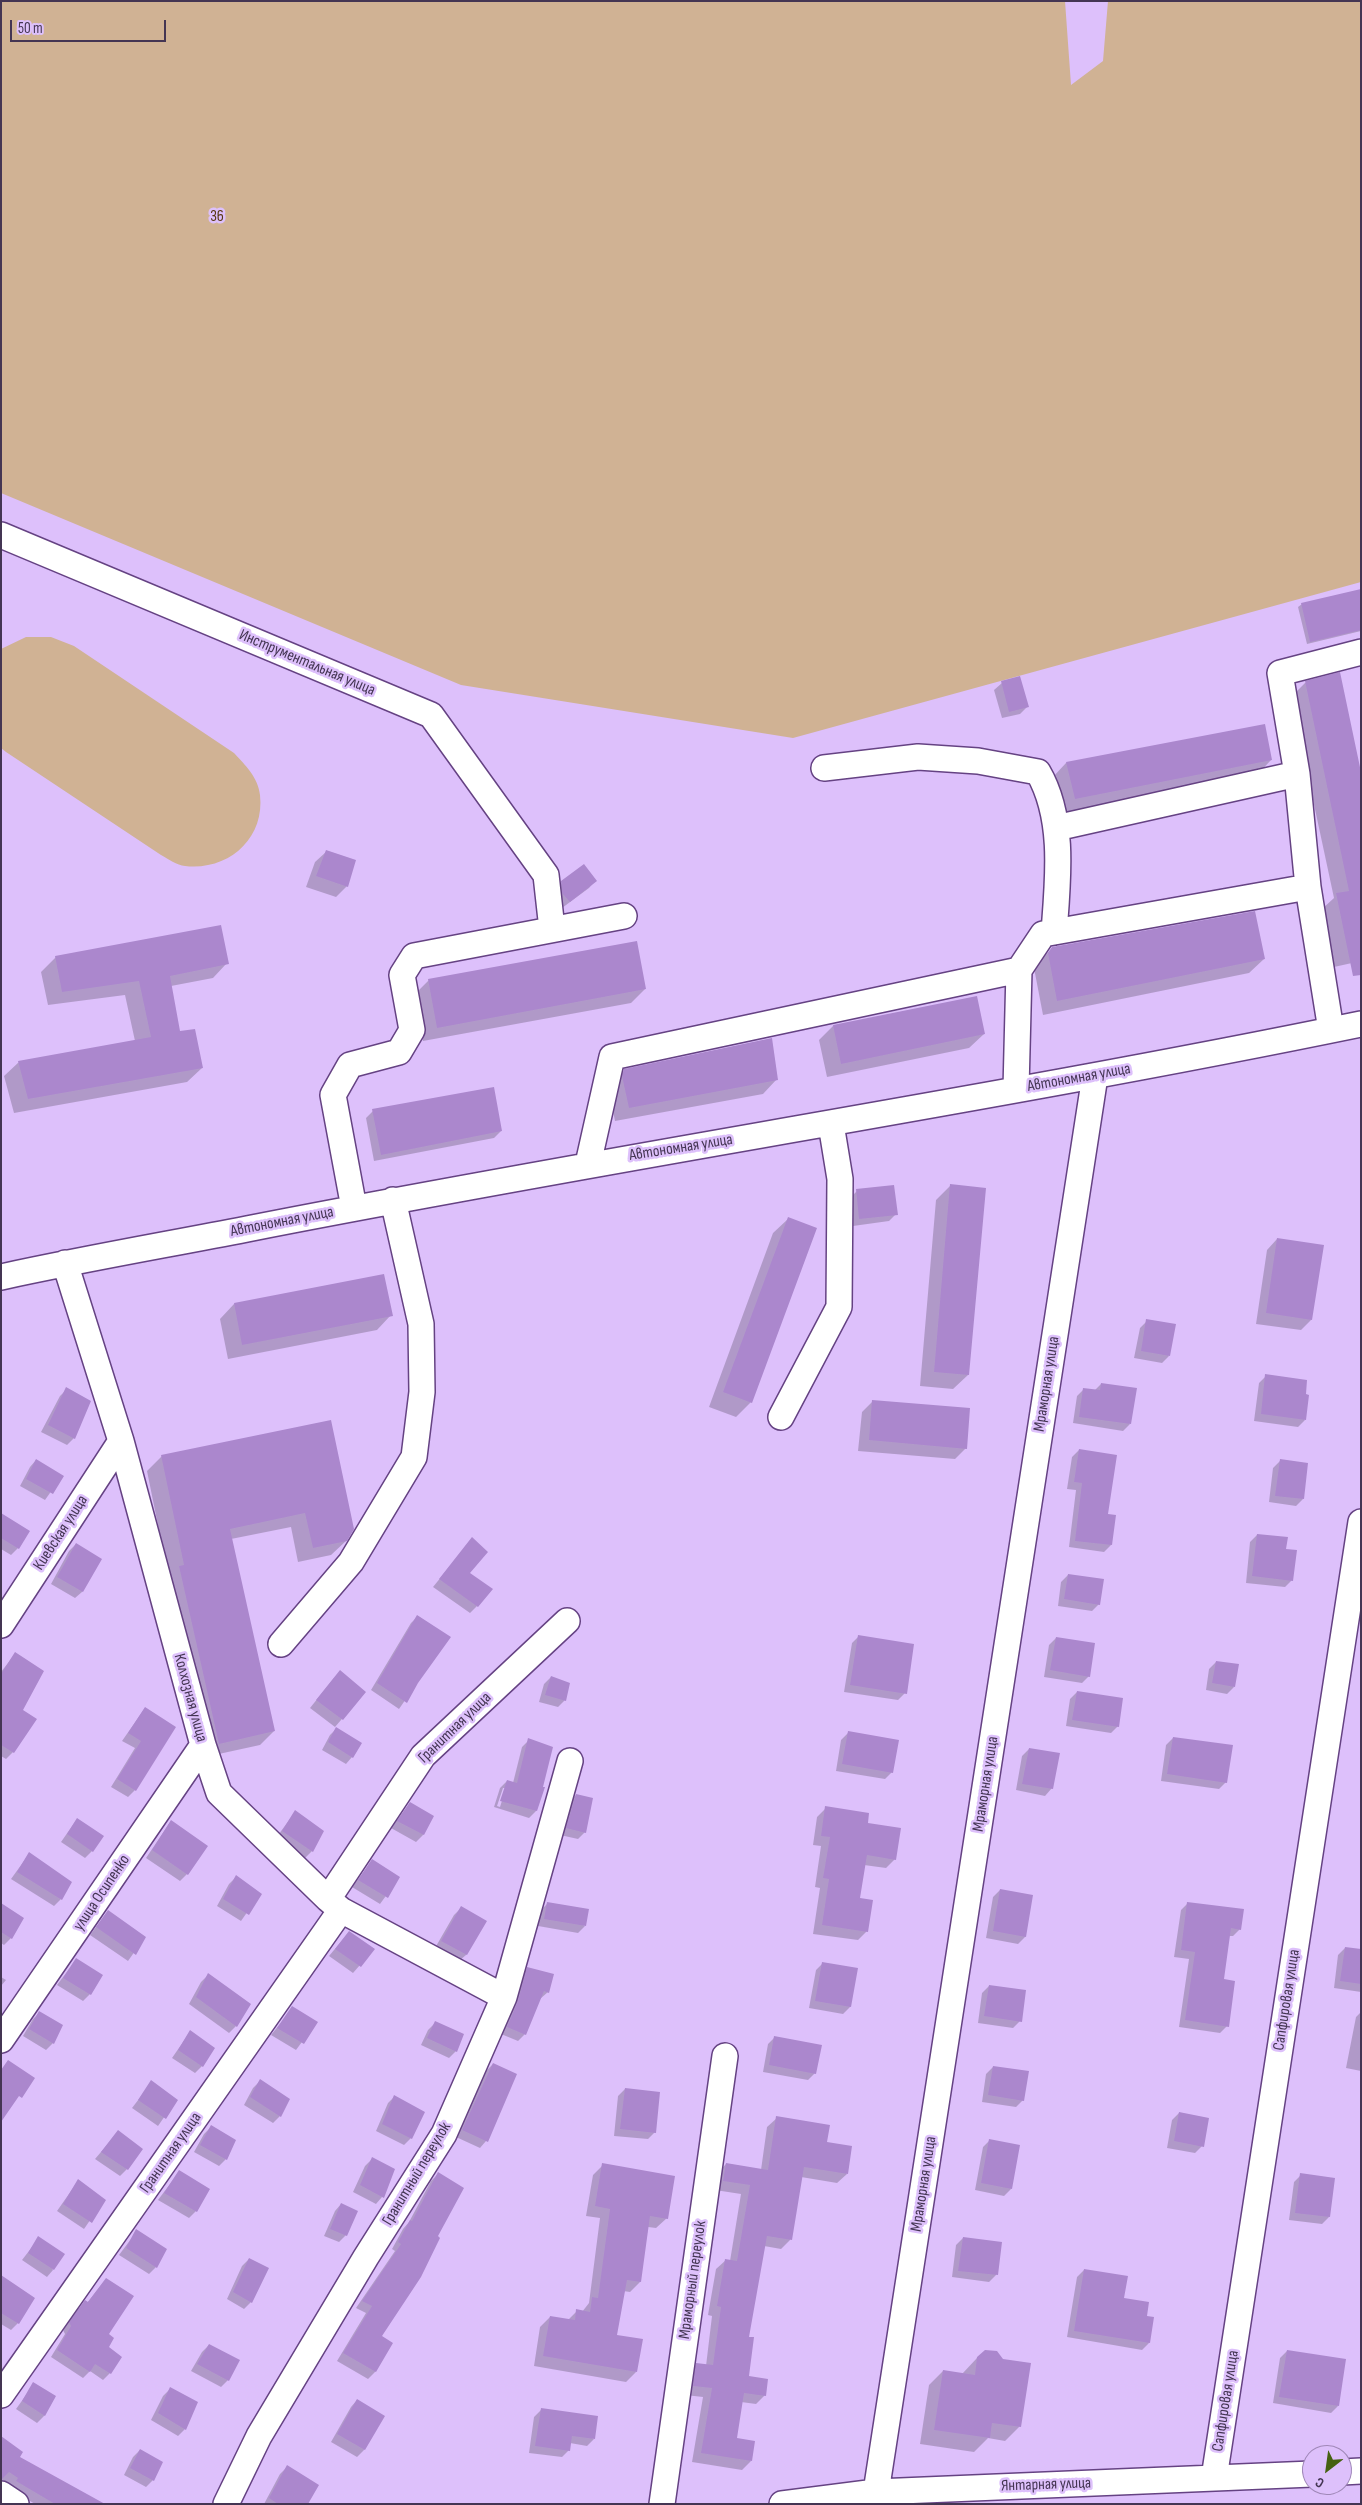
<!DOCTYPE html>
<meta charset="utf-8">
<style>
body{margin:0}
#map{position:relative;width:1362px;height:2505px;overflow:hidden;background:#ddc0fb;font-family:"Sofia Sans Condensed",sans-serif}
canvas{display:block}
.frame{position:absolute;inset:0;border:2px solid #443553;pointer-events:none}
.north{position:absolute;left:1302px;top:2445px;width:50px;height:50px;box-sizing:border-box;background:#ddc0fb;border:1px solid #a088b8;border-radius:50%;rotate:210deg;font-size:14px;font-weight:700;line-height:20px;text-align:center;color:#443553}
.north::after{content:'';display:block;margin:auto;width:18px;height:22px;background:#466111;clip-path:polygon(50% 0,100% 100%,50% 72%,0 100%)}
.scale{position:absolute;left:10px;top:20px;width:156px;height:22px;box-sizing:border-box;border:2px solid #443553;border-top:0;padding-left:6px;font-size:15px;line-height:18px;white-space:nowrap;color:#443553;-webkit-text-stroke:4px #ddc0fb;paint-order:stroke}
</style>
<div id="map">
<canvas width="1362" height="2505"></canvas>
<div class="frame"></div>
<div class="north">С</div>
<div class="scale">50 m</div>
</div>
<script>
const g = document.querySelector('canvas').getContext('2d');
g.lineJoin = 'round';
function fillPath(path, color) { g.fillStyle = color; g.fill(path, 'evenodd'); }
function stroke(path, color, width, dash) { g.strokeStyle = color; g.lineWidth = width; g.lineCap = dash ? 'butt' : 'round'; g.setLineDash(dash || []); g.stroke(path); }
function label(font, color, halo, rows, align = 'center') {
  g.font = font + ' "Sofia Sans Condensed",sans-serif'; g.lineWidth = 5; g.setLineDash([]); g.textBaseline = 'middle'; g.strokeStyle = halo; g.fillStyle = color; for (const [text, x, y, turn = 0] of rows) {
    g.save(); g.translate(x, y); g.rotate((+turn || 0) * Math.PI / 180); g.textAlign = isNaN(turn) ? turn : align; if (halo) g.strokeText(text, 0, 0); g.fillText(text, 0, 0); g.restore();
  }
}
fillPath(new Path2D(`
 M1 1H1065L1071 85 1103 61 1108 1H1361V582L793 738 461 685 1 493Z
 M26 637H51L74 646 234 753C245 765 258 777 260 795 265 839 228 871 185 866 177 865 168 859 161 855L6 752 1 748V649Z`), '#d0b294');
fillPath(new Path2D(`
 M1361 590V631L1307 644 1298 607 1302 604Z
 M1339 674 1361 961 1334 967 1322 909 1334 898 1291 697 1305 683Z
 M1002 683 1027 707 1020 714 1002 718 994 690Z
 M1271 760 1257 775 1061 813 1052 778 1066 763Z
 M326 852 347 886 336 897 306 887 315 862Z
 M595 881 589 888 562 908 555 889 562 882Z
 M1052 948 1264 959 1249 973 1043 1015 1034 968Z
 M56 957 227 963 213 978 171 986 179 1033 202 1068 187 1082 14 1113 4 1076 19 1062 135 1041 125 995 48 1005 41 972Z
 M429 980 645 989 631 1003 423 1041 414 995Z
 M833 1026 984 1034 969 1048 827 1077 819 1040Z
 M625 1070 777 1079 763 1094 615 1121 609 1091 610 1085Z
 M373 1111 501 1131 494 1138 374 1161 366 1118Z
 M951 1185 968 1375 953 1389 920 1386 936 1200Z
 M857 1191 896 1214 889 1221 853 1226 850 1198Z
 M788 1219 751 1402 736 1417 709 1407 773 1233Z
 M1277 1239 1311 1320 1301 1330 1256 1324 1267 1250Z
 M234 1304 391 1315 377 1330 228 1359 220 1319Z
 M1147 1321 1169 1356 1162 1363 1134 1358 1140 1328Z
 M1266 1376 1305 1420 1298 1427 1254 1421 1259 1383Z
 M1101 1384 1130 1424 1123 1431 1073 1423 1077 1396 1084 1389 1094 1391Z
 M67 1389 74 1438 67 1445 41 1432 60 1396Z
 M873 1401 966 1448 955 1459 858 1451 862 1412Z
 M330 1422 346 1541 331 1555 298 1562 291 1527 231 1539 274 1731 260 1745 205 1757 147 1471 162 1456Z
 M1079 1450 1106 1515 1111 1545 1104 1552 1069 1547 1076 1490 1067 1489 1072 1457Z
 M36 1460 62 1476 45 1500 20 1486 30 1467Z
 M1280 1461 1303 1499 1296 1506 1269 1502 1273 1468Z
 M1 1514 18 1548 11 1555 1 1549Z
 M1257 1535 1285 1550 1292 1580 1285 1587 1246 1583 1250 1542Z
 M472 1539 468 1574 477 1606 470 1613 433 1587Z
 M76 1544 100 1560 82 1592 75 1598 51 1584 69 1551Z
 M1068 1575 1099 1604 1092 1611 1058 1606 1061 1582Z
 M418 1616 449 1637 399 1709 371 1690 411 1623Z
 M859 1636 905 1693 898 1700 844 1692 852 1643Z
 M1056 1638 1089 1676 1082 1683 1044 1677 1049 1645Z
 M15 1654 22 1710 13 1752 6 1759 1 1756V1672Z
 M1216 1662 1234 1687 1227 1694 1206 1690 1209 1669Z
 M551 1677 565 1700 558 1707 539 1702 544 1684Z
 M334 1678 365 1692 335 1727 310 1708Z
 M1077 1692 1118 1726 1111 1733 1066 1726 1070 1699Z
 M145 1708 174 1728 135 1790 128 1797 111 1787 135 1748 122 1741Z
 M337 1728 352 1757 346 1764 322 1750 330 1735Z
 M848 1733 892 1772 885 1779 836 1771 841 1740Z
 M1173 1738 1226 1782 1219 1789 1161 1781 1166 1745Z
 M529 1740 542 1788 536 1811 529 1818 494 1807 500 1788 507 1781 513 1783 522 1747ZM503 1788H506L500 1807 497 1806Z
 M1029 1749 1052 1788 1045 1796 1016 1790 1022 1756Z
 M576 1795 585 1832 578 1839 560 1835 569 1802Z
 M410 1803 433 1817 423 1835 416 1842 391 1828Z
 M826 1808 866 1824 895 1859 886 1868 864 1865 859 1899 867 1931 858 1940 813 1934 820 1888 815 1887 821 1846 813 1845 817 1817Z
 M295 1812 312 1851 305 1858 276 1838Z
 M77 1819 92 1851 85 1858 61 1842Z
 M171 1821 187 1874 180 1881 146 1858Z
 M29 1854 61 1899 54 1906 11 1879Z
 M372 1861 399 1878 380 1904 352 1887Z
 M236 1877 260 1894 241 1921 217 1906 229 1884Z
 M1000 1890 1032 1896 1025 1937 1018 1944 986 1938 993 1897Z
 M1188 1903 1240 1929 1233 1936H1229L1223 1980 1227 2026 1220 2033 1179 2027 1189 1959 1174 1957 1181 1910Z
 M547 1904 585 1926 578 1933 538 1926 540 1911Z
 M1 1905 11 1938 4 1945 1 1943Z
 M461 1908 485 1921 466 1955 459 1961 435 1948 454 1915Z
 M108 1911 145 1937 128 1961 90 1935Z
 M349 1932 374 1949 353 1973 329 1956Z
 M1345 1948 1361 1951V1992L1334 1988 1338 1955Z
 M76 1960 90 1994 83 2001 57 1985Z
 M823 1963 856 1969 850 2007 843 2014 809 2008 816 1970Z
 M528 1968 548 1992 540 1999 525 2034 518 2041 501 2034 521 1975Z
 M208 1975 236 2026 229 2033 189 2004 201 1982Z
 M1 1977 6 1980 1 1986Z
 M989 1986 1020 2021 1013 2028 978 2023 982 1993Z
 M293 2008 316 2023 296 2050 271 2035Z
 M40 2012 53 2043 46 2050 23 2036 33 2019Z
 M1361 2012V2071L1346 2068 1356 2017Z
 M435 2023 456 2051 449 2058 421 2045 428 2030Z
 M190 2032 202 2066 195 2073 172 2058Z
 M775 2037 815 2073 808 2080 763 2072 768 2044Z
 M493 2064 486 2141 480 2148 456 2137 486 2071Z
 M993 2067 1023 2100 1016 2107 982 2102 986 2074Z
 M260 2081 280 2116 273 2123 244 2105 253 2088Z
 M152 2082 176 2100 158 2126 132 2108Z
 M625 2089 655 2132 648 2139 614 2136 618 2096Z
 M395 2096 411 2138 404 2145 376 2131 388 2103Z
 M1179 2113 1202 2146 1195 2153 1167 2148 1172 2120Z
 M777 2118 826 2143 847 2174 837 2183 801 2177 790 2240 781 2249 764 2246 747 2338 748 2377 765 2395 756 2404 741 2402 735 2439 751 2461 742 2470 692 2462 703 2397 685 2395 687 2374 697 2364 706 2366 712 2316 708 2315 716 2269 726 2260 730 2261 741 2194 715 2190 717 2174 726 2164 761 2170 767 2127Z
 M211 2127 226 2159 219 2166 194 2152 204 2134Z
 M118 2132 127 2169 120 2176 95 2159Z
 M990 2140 1011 2189 1004 2196 975 2190 983 2147Z
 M372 2159 382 2197 376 2204 353 2192 365 2166Z
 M603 2165 667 2218 656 2228 648 2227 640 2282 630 2292 623 2291 616 2336 636 2372 626 2382 534 2366 540 2327 550 2317 568 2320 577 2311 582 2312 589 2303 600 2218 586 2216 593 2175Z
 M179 2172 196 2211 189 2218 158 2200Z
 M438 2174 380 2337 392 2343 375 2372 368 2379 337 2361 366 2313 356 2308 395 2251 392 2249 403 2229 409 2222 431 2181Z
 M1301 2175 1334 2179 1329 2217 1322 2224 1289 2220 1294 2182Z
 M78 2181 104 2200 84 2229 57 2211Z
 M341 2204 346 2235 339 2242 324 2236 335 2211Z
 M137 2231 156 2267 149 2274 119 2255Z
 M39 2238 53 2270 47 2277 22 2260Z
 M963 2238 1000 2243 996 2275 989 2282 952 2277 956 2245Z
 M249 2259 251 2302 244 2309 227 2299 242 2266Z
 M1084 2270 1145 2317 1149 2343 1142 2350 1067 2337 1077 2277Z
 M106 2279 107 2347 110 2373 103 2380 90 2371 83 2378 51 2357 65 2334 63 2330 78 2309 87 2303Z
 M1 2280 18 2323 11 2330 1 2324Z
 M209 2345 228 2380 221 2387 191 2371 202 2352Z
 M1287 2351 1338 2406 1331 2413 1273 2403 1280 2358Z
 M977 2358 1020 2426 1005 2441 988 2438 974 2452 920 2444 929 2385 943 2371 962 2374Z
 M34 2384 55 2397 44 2416 37 2423 16 2409Z
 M170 2389 185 2429 178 2436 151 2420 163 2396Z
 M357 2400 383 2416 364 2450 357 2457 331 2442 351 2407Z
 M541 2410 594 2439 587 2446 570 2443 569 2450 562 2457 529 2453 534 2417Z
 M140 2450 162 2463 153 2480 146 2487 124 2475 133 2457Z
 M18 2457 101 2504H35L10 2489 12 2486 1 2479Z
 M287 2467 307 2504H264L280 2474Z`), '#0003');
fillPath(new Path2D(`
 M1361 589V630L1310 642 1301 603Z
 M1340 672 1361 772V975L1353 976 1336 893 1349 891 1305 681Z
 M1020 676 1029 707 1009 712 1001 681Z
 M1265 724 1272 760 1075 799 1066 762Z
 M326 850 356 860 348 887 316 876Z
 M584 864 597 881 570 902 562 893 561 881Z
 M1255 911 1265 959 1057 1001 1048 953 1052 947Z
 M221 925 229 964 170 976 180 1031 195 1029 203 1068 28 1099 18 1061 151 1037 139 981 62 992 55 956Z
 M637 941 646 989 437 1028 428 979Z
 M977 996 985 1034 841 1064 833 1025Z
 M772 1038 778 1080 629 1108 622 1076 624 1069Z
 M494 1087 502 1131 381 1155 372 1109Z
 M950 1184 986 1188 969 1375 934 1372Z
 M894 1185 898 1215 859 1219 856 1189Z
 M788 1217 817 1228 752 1403 723 1392Z
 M1277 1238 1324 1245 1312 1320 1266 1313Z
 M384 1274 393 1316 242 1345 234 1303Z
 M1146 1319 1176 1324 1170 1356 1141 1351Z
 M1265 1374 1307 1380 1306 1394 1309 1395 1306 1420 1261 1414Z
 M1101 1383 1137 1388 1131 1424 1079 1417 1083 1388 1100 1390Z
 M66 1387 91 1401 75 1439 48 1425Z
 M872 1400 970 1408 967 1449 869 1440Z
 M331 1420 354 1529 347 1541 313 1548 305 1513 230 1529 275 1731 219 1744 179 1566 184 1565 161 1455Z
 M1079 1449 1117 1455 1108 1514 1116 1515 1112 1545 1075 1541 1082 1483 1074 1482Z
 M36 1459 64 1476 53 1494 26 1479Z
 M1280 1459 1308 1463 1304 1499 1275 1496Z
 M1 1513 30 1531 19 1549 1 1538Z
 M1257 1534 1288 1537 1286 1549 1297 1550 1293 1581 1252 1576Z
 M472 1537 488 1552 470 1573 493 1589 478 1607 439 1579Z
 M76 1543 102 1559 83 1592 57 1577Z
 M1068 1574 1104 1579 1100 1605 1064 1599Z
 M417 1615 451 1637 418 1683 407 1703 377 1683Z
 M858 1635 914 1644 907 1694 850 1685Z
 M1056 1637 1095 1643 1090 1677 1050 1670Z
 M15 1652 44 1671 23 1710 37 1719 14 1753 1 1745V1674Z
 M1216 1661 1239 1664 1235 1687 1212 1683Z
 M340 1670 366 1692 343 1720 316 1700Z
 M551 1676 570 1683 566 1701 545 1695Z
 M1077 1691 1123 1698 1119 1727 1072 1720Z
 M145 1707 176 1727 136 1791 117 1779 141 1741 128 1733Z
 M336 1727 362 1743 353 1758 328 1742Z
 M848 1731 899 1740 893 1773 842 1764Z
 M1173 1737 1233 1745 1227 1783 1167 1774Z
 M528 1738 553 1747 543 1787H545L537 1811 500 1801 507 1780 517 1783Z
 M1029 1748 1060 1753 1053 1789 1022 1784Z
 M576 1794 593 1798 586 1833 566 1828Z
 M410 1802 434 1816 424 1835 397 1821Z
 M825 1806 869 1813 868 1823 901 1828 896 1860 867 1855 860 1898 873 1900 868 1932 822 1925 829 1879 823 1878 830 1837 821 1836Z
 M295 1810 324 1831 313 1852 282 1831Z
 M77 1818 104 1836 93 1852 67 1834Z
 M171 1820 208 1846 188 1875 152 1850Z
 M29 1852 72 1882 62 1900 17 1872Z
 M372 1859 400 1877 388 1898 358 1880Z
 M236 1875 262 1894 249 1915 223 1899Z
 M1000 1889 1033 1895 1026 1937 993 1931Z
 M547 1902 589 1909 586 1926 544 1919Z
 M1187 1902 1244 1909 1241 1930 1231 1928 1224 1979 1235 1981 1229 2027 1185 2020 1195 1952 1181 1950Z
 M1 1903 24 1918 12 1939 1 1932Z
 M461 1906 487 1921 467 1955 441 1941Z
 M108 1910 146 1937 136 1955 96 1927Z
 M349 1931 375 1949 361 1967 335 1949Z
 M1345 1947 1361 1949V1984L1340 1981Z
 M76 1958 103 1975 91 1995 63 1978Z
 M822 1962 858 1968 851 2007 815 2001Z
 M527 1967 554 1974 549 1993 544 1991 526 2035 507 2027 518 2001Z
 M208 1973 251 2004 237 2027 196 1997Z
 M989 1985 1026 1990 1022 2022 984 2016Z
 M292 2006 318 2022 304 2044 277 2028Z
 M39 2011 63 2025 54 2044 29 2029Z
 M435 2021 464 2034 457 2052 427 2038Z
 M190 2030 215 2048 203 2067 178 2050Z
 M774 2036 822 2045 816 2074 769 2065Z
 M8 2060 35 2078 22 2098 19 2096 1 2122V2070Z
 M493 2063 517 2074 488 2142 462 2130Z
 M993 2066 1029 2071 1024 2101 988 2095Z
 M260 2079 290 2099 281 2117 250 2097Z
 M151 2080 178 2100 166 2119 138 2100Z
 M625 2088 660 2092 656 2133 620 2129Z
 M394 2095 425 2112 412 2139 382 2124Z
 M1179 2112 1209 2118 1204 2147 1174 2141Z
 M776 2116 830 2125 827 2142 852 2146 848 2174 804 2167 792 2240 767 2236 749 2337H754L749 2376 768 2379 766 2396 744 2393 737 2438 755 2441 752 2461 701 2453 712 2388 693 2386 696 2363 713 2365 721 2307 717 2306 725 2259 737 2261 750 2185 723 2181 726 2163 768 2170Z
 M211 2125 236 2140 227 2160 200 2145Z
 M118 2130 143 2149 128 2170 101 2152Z
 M989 2139 1020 2145 1012 2189 981 2183Z
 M372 2157 395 2169 384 2198 360 2185Z
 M602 2163 675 2176 668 2219 650 2216 641 2282 627 2280 617 2335 643 2339 637 2372 543 2356 550 2316 575 2320 576 2309 590 2312 592 2297 598 2298 610 2209 595 2206Z
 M179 2170 210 2189 197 2212 164 2193Z
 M438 2172 464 2188 438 2236 440 2238 421 2277 382 2336 393 2343 376 2372 343 2353 372 2306 362 2301 401 2244 398 2242 410 2220 412 2221Z
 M1300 2173 1335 2178 1330 2217 1295 2213Z
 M78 2179 106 2200 92 2223 63 2204Z
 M341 2203 358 2211 347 2236 330 2229Z
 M136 2229 167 2249 157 2268 126 2248Z
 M38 2236 65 2254 54 2270 28 2253Z
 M963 2237 1002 2242 998 2275 958 2271Z
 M249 2258 269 2268 252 2303 233 2292Z
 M1084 2269 1128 2276 1124 2298 1149 2302 1147 2316 1154 2317 1150 2343 1074 2331Z
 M1 2275 35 2298 19 2324 1 2313Z
 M106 2278 134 2296 109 2334 114 2338 109 2347 122 2357 111 2374 95 2364 90 2372 57 2350 71 2326 69 2322 85 2300 88 2302Z
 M209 2344 240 2360 229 2381 197 2364Z
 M985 2350 997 2351 1003 2359 1031 2363 1021 2427 992 2423 990 2438 934 2430 943 2370 975 2375 977 2357Z
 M1287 2350 1346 2359 1339 2406 1279 2397Z
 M33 2382 56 2396 45 2416 22 2401Z
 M170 2387 198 2402 186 2430 158 2413Z
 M357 2399 385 2416 365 2450 337 2434Z
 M541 2408 598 2416 595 2439 572 2436 570 2451 535 2446Z
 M1 2436 23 2452 20 2457 105 2504H55L16 2481 18 2478 9 2472 1 2480Z
 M140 2449 163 2462 154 2481 130 2468Z
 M287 2465 319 2485 308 2504H278L269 2498Z`), '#ab87cd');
const minor = new Path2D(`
 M1 535 431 715 546 875 552 929
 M824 768 918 757 978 761 1038 772C1065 818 1058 880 1054 932
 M1297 774 1280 673 1361 652
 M1056 828 1297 774 1308 887
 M1016 1089 1019 970 1043 934 1308 887 1331 1030
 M588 1164 612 1057 1019 970
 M354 1208 333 1095 350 1065 399 1052 412 1030 402 975 414 956 624 916
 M65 1263 121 1441 203 1745 219 1793 328 1899 341 1910 504 1997
 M1 1277C83 1259 165 1245 247 1229 617 1156 991 1100 1361 1024
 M781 1417 839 1307 840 1179 831 1124
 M1 1625 121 1441
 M281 1644 351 1562 414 1457 422 1392 421 1324 393 1200
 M328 1899 423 1756 567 1621
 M1 2040 203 1745
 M1 2395 341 1910
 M1342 2472 1361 2471
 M1214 2478 1361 1522
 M876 2492 1095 1076
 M1 2494 16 2504
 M226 2504 259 2436 366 2257 444 2134 504 1997 570 1761
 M662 2504 725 2056
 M782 2504 876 2492 1312 2474`);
stroke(minor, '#654283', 28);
stroke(minor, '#fff', 25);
label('16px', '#573711', '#ddc0fb', [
 ["36",217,217]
]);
label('16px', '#443553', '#ddc0fb', [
 ["Инструментальная улица",307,663,23],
 ["Автономная улица",1079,1078,-10],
 ["Автономная улица",681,1148,-9],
 ["Автономная улица",282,1222,-11],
 ["Мраморная улица",1047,1384,-81],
 ["Киевская улица",61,1533,-57],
 ["Колхозная улица",190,1698,75],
 ["Гранитная улица",455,1728,-44],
 ["Мраморная улица",986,1784,-81],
 ["улица Осипенко",102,1893,-56],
 ["Сапфировая улица",1287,2000,-81],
 ["Гранитная улица",171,2153,-55],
 ["Гранитный переулок",417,2174,-59],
 ["Мраморная улица",924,2184,-81],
 ["Мраморный переулок",693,2280,-82],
 ["Сапфировая улица",1226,2401,-81],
 ["Янтарная улица",1046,2485,-2]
]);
</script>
